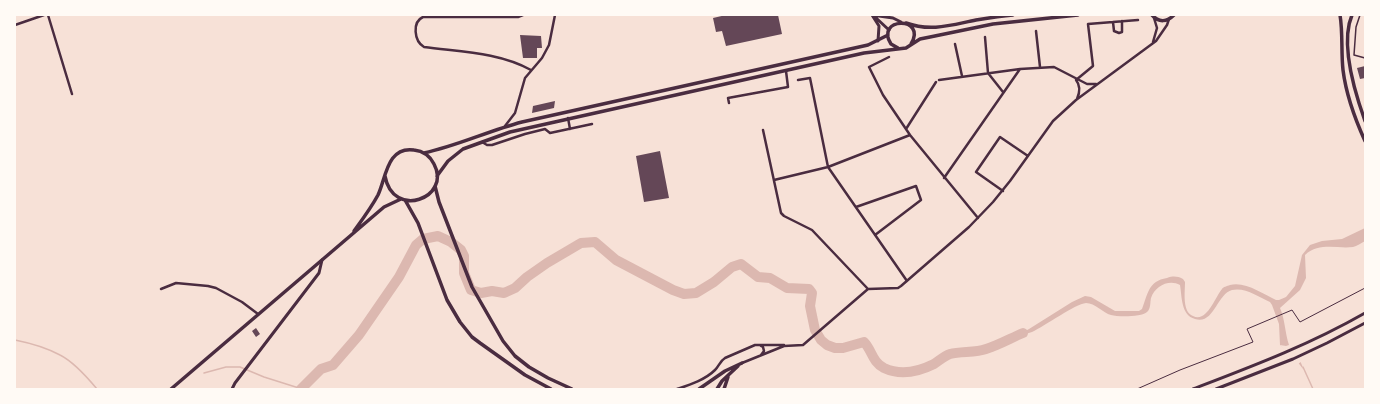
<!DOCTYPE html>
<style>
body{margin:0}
#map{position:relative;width:1380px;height:404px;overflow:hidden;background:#f7e1d7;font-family:"Public Sans",sans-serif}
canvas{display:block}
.frame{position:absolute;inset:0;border:16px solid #fffaf5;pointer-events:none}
</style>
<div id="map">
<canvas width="1380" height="404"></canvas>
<div class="frame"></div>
</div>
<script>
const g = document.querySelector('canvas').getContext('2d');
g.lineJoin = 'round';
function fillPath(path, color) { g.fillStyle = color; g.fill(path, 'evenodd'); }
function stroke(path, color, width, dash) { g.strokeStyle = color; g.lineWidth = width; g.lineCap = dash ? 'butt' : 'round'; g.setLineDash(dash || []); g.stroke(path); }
fillPath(new Path2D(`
 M1365 228V241C1361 243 1357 246 1353 247 1337 249 1319 242 1305 255L1306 278 1300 290 1280 308C1285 319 1285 333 1289 345 1292 353 1302 360 1303 369L1293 356 1280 345 1279 324 1272 305 1270 302C1259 297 1245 287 1232 290 1217 294 1214 325 1195 319 1181 315 1182 297 1180 285 1169 279 1155 286 1151 298 1150 302 1151 309 1147 312 1142 317 1118 317 1111 315 1103 313 1095 303 1086 303 1075 304 1045 326 1032 332 1026 334 1018 336 1012 338L1029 329 1072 302 1085 296 1091 297 1115 311H1139L1142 309C1148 294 1148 281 1167 278 1173 276 1177 276 1183 279L1185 282C1185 292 1182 312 1193 316 1207 323 1215 297 1222 289 1223 287 1227 286 1230 285 1245 281 1263 294 1276 300H1279L1286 297 1295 286 1302 255 1310 245 1322 241 1342 239Z`), '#dcb8b0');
fillPath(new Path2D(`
 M1289 341 1302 361 1298 364 1280 345 1286 346 1289 345Z`), '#f7e1d7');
stroke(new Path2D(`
 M15 340C30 343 47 348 60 355 74 362 87 377 97 389
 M1303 367 1313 389
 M204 373 226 367H240L264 377 302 389`), '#dcb8b0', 1.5);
stroke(new Path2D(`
 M301 389 321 369 333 365 359 335 399 277 416 245 423 239 438 236 451 242 461 250 464 256V273L471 290 481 293 492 291 504 293 515 288 527 277 547 263 581 243 595 242 616 260 673 290 684 294 696 293 714 282 732 267 741 264 758 277 770 278 787 288 809 289 812 293 810 306 815 330 821 340 827 345 835 348H843L864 342C872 350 872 362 884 368 901 376 918 372 934 364 939 361 944 356 950 354 961 351 975 353 986 349 999 345 1011 338 1023 333`), '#dcb8b0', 10);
fillPath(new Path2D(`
 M726 15H778L782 34 726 46 722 31 716 32 713 18Z
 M520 35 541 36 542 48H537V58H523Z
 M1365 66V78L1360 79 1357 68Z
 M555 101 554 108 532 113 533 106Z
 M660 151 669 198 644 202 636 156Z
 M256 328 260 334 256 337 252 331Z`), '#644757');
stroke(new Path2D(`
 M1137 389 1180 370 1253 342 1247 329 1292 310 1300 322 1365 288`), '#4a2c40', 1);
stroke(new Path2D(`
 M1360 15 1356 27 1354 55 1365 58`), '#4a2c40', 1.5);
stroke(new Path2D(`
 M48 15 72 94
 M523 15 518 17H423C412 22 414 41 424 47 460 52 498 52 531 70
 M1113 22 1114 31 1119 33 1122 32V21
 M15 25 44 15
 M1036 31 1040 67
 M985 37 988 73 1003 92
 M1153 42 1157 28 1154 18
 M955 44 962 76
 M889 57 869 67 883 95 910 135 978 218
 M798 80 810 78 828 167 907 281
 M939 80 1020 69
 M1076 80 1093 66 1088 24 1138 20
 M1076 80C1081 86 1080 92 1077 99
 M729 103 728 98 788 87 786 71
 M568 118 570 129
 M505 126 515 113 525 78 542 58 549 45 555 15
 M906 129 936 82
 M763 130 781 213 784 216 812 230 868 289
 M482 142 487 145H492L525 134 545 129 550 133 592 124
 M944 178 1020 69 1054 67 1087 84H1096
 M774 180 828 167 910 135
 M1003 191 976 172 1000 137 1028 156
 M856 207 916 186 921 200 875 235
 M161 289 176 283 208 286 216 288 242 302 258 314
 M761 346 763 347 764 351 761 355
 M742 363 784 346 803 345 868 289 898 288 901 286 969 227 993 202 1010 181 1053 121 1076 100 1156 41 1167 25 1169 19
 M677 389C689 385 705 380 715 370 719 366 720 361 725 358L755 345H784`), '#4a2c40', 2.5);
stroke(new Path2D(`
 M872 15 893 18 901 22
 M872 15 879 26 878 41
 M875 17 889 30
 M232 389 235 383 319 273 322 260`), '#4a2c40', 3);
stroke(new Path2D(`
 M1193 389C1253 366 1309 345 1365 313
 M1216 389 1293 359 1327 343 1365 323`), '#4a2c40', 3);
stroke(new Path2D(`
 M1152 15C1159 23 1167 22 1174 15
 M1340 15C1343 33 1341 52 1343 70 1346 94 1355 119 1365 141
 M1352 15C1340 43 1355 93 1365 121
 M906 23C931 32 951 25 976 20 988 18 1000 16 1013 15
 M898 48 891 44C874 17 928 16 911 44
 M424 153C457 146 488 131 522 122L868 45 888 35
 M437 176 448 161 463 149 510 132 864 53 906 48 920 39 930 37 993 24 1078 15
 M435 186 439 202 472 287 503 341 515 356 529 367 548 378 572 389
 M405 200 418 223 447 300 460 322 472 337 480 343 525 375 551 389
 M354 231C362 220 371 208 378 195 386 178 387 146 414 150 423 151 430 156 434 164 452 198 393 220 385 176
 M171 389 384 207 401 199
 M699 389 725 371 742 363
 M717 389 722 381 738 366
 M724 389 728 377`), '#4a2c40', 3.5);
</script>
